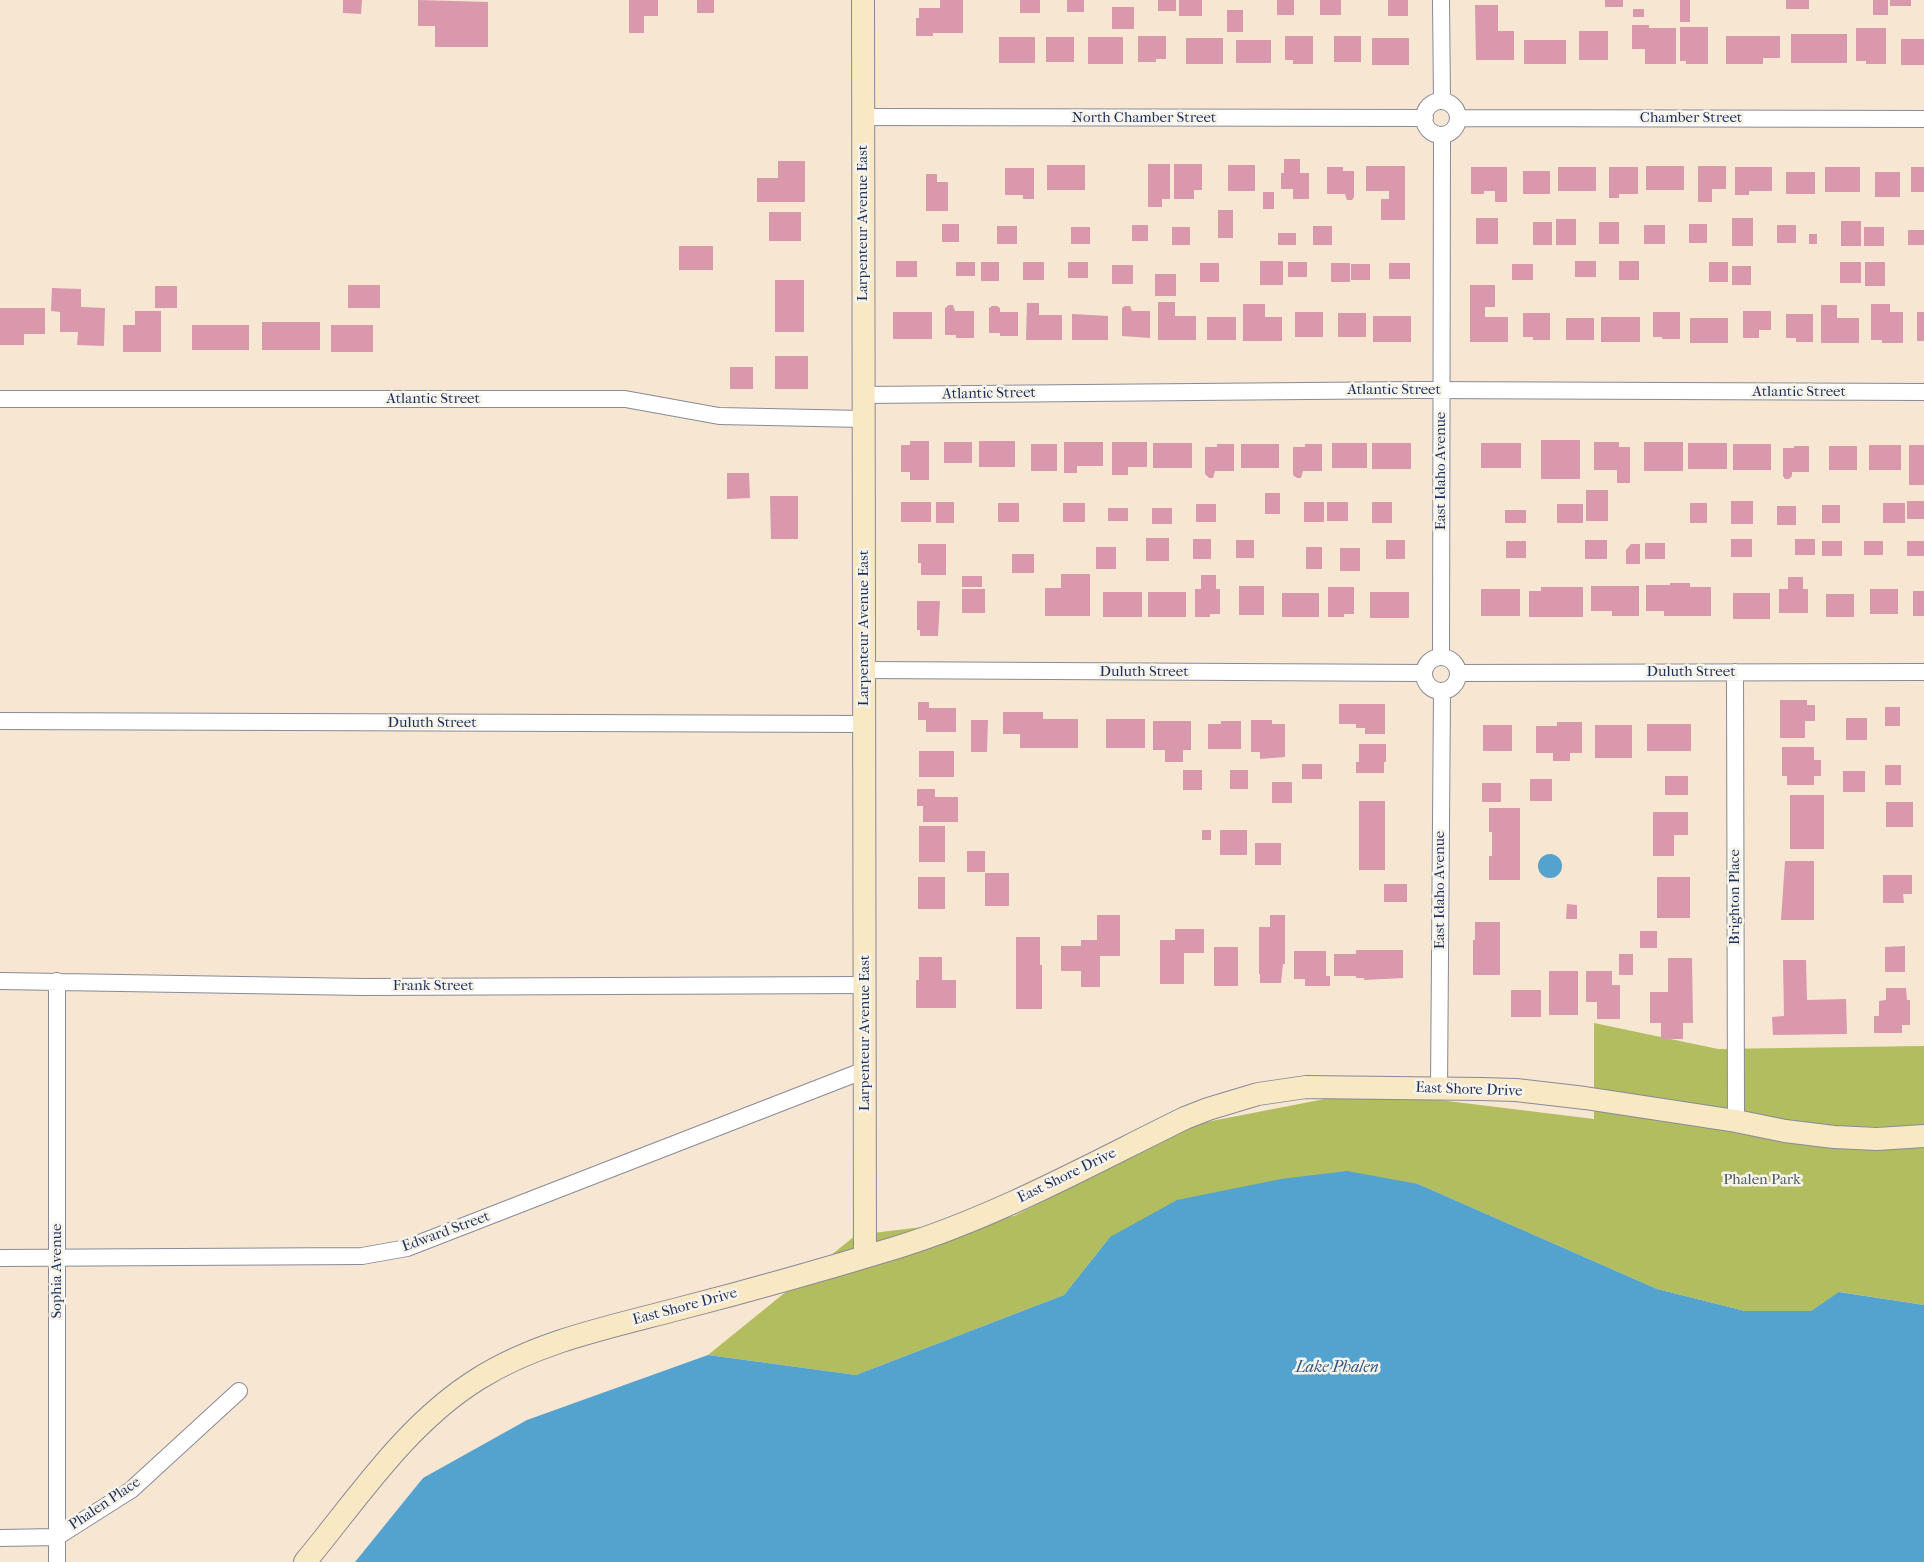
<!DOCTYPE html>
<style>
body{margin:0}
canvas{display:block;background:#f6e6d2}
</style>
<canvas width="1924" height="1562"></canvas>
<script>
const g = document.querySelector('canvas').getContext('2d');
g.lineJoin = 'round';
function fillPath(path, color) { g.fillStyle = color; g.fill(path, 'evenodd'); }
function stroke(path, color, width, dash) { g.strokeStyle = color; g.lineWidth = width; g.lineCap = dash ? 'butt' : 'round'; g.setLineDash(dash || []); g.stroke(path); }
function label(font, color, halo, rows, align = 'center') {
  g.font = font + ' "IM FELL French Canon",serif'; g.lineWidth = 5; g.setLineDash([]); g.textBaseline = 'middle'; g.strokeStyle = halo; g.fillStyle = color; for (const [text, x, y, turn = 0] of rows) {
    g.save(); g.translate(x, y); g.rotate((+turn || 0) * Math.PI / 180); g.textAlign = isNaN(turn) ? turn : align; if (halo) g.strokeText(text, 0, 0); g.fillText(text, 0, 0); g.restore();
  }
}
fillPath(new Path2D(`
 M1594 1023 1718 1049 1924 1046V1305L1840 1292 1811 1311H1745L1657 1289 1418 1184 1110 1237 1064 1295 856 1375 708 1355 856 1235 1014 1216 1196 1124 1366 1091 1594 1119Z`), '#b1bd5e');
fillPath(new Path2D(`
 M1538 866a12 12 0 1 1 24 0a12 12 0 1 1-24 0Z
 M1347 1171 1418 1184 1657 1289 1745 1311H1811L1839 1292 1924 1305V1562H355L423 1478 527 1420 708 1355 856 1375 1064 1295 1110 1237 1177 1200 1281 1179Z`), '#54a3ce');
fillPath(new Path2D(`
 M343 0H362L361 14 343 13Z
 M418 0 488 2V47H435V26H418Z
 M629 0H658V16H644V33H629Z
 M697 0H714V13H697Z
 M940 0H963V33H933V36H916V18H919V8H940Z
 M1020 0H1040V13H1020Z
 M1067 0H1084V12H1067Z
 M1158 0H1176V11H1158Z
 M1179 0H1202V16H1179Z
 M1277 0H1294V15H1277Z
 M1320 0H1341V15H1320Z
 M1388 0H1408V16H1388Z
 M1605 0H1623V7H1605Z
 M1680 0H1690V22H1680Z
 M1786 0H1809V9H1786Z
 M1873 0H1888V15H1873Z
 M1890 0H1911V6H1890Z
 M1475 5H1498V31H1514V60H1476Z
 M1112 7H1134V29H1112Z
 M1633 9H1644V17H1633Z
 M1227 10H1243V32H1227Z
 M1632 25H1649V28H1676V64H1645V49H1632Z
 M1680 27H1708V64H1686V61H1680Z
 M1856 28H1886V64H1866V61H1856Z
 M1579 31H1608V60H1579Z
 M1791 34H1847V63H1791Z
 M1138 36H1166V59H1156V62H1138Z
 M1285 36H1313V64H1293V60H1285Z
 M1334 36H1361V62H1334Z
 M1726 36H1780V58H1763V64H1726Z
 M999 37H1035V63H999Z
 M1046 37H1074V62H1046Z
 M1088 37H1123V64H1088Z
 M1186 38H1223V64H1186Z
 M1372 38H1409V65H1372Z
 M1901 39H1924V65H1901Z
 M1236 40H1271V63H1236Z
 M1524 40H1566V64H1524Z
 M1284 159H1300V173H1309V199H1293V189H1281V173H1284Z
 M778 161H805V202H757V178H778Z
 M1148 164H1170V199H1162V207H1148Z
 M1174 164H1202V190H1194V199H1174Z
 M1047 165H1085V190H1047Z
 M1228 165H1255V191H1228Z
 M1366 166H1405V220H1381V199H1389V191H1366Z
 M1646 166H1684V190H1646Z
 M1698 166H1726V189H1712V202H1698Z
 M1327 167H1343V171H1354V197L1352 200H1347L1345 194H1327Z
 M1471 167H1507V202H1495V191H1484V194H1471Z
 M1558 167H1596V191H1558Z
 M1609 167H1638V194H1619V198H1609Z
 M1735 167H1772V191H1749V195H1735Z
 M1825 167H1860V192H1825Z
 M1911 167H1924V192H1911Z
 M1005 168H1034V199H1023V195H1005Z
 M1523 171H1550V194H1523Z
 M1786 172H1815V194H1786Z
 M1875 172H1900V197H1875Z
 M926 174H937V182H948V211H926Z
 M1263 192H1274V209H1263Z
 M1218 210H1233V238H1218Z
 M769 212H801V241H769Z
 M1476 218H1498V244H1476Z
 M1732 218H1753V246H1732Z
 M1556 219H1576V245H1556Z
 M1841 221H1861V246H1841Z
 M1533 222H1552V245H1533Z
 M1599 222H1619V244H1599Z
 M942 224H959V242H942Z
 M1689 224H1707V243H1689Z
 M1132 225H1148V241H1132Z
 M1644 225H1665V244H1644Z
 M1777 225H1796V243H1777Z
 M997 226H1017V244H997Z
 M1313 226H1332V245H1313Z
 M1071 227H1090V244H1071Z
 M1172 227H1190V245H1172Z
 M1864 227H1884V246H1864Z
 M1908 230H1924V245H1908Z
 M1278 233H1296V245H1278Z
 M1809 234H1817V244H1809Z
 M679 246H713V270H679Z
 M896 261H917V277H896Z
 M1260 261H1283V285H1260Z
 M1575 261H1596V277H1575Z
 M1619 261H1639V280H1619Z
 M956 262H975V276H956Z
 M981 262H999V281H981Z
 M1023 262H1044V280H1023Z
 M1068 262H1088V278H1068Z
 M1288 262H1307V277H1288Z
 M1709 262H1728V282H1709Z
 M1840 262H1861V283H1840Z
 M1865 262H1885V286H1865Z
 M1200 263H1219V282H1200Z
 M1331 263H1350V282H1331Z
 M1389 263H1410V279H1389Z
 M1351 264H1370V280H1351Z
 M1512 264H1533V280H1512Z
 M1112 265H1133V284H1112Z
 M1732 266H1751V285H1732Z
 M1155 274H1176V296H1155Z
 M775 280H804V332H775Z
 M348 285H380V308H348Z
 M1470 285H1495V307H1485V317H1508V342H1470Z
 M155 286H177V308H155Z
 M52 288 81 289V307L105 308 104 346 77 345 78 332H60V312L51 311Z
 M1158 302H1175V316H1196V340H1158Z
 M1027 303H1039V315H1062V340H1026Z
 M1243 304H1265V317H1282V341H1243Z
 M1871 304H1890V312H1903V343H1882V340H1871Z
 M949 305H953L955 311H974V338H956V335H945V308Z
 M1821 305H1837V318H1859V343H1821Z
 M992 306H997L1000 308V312H1018V336H1000V333H989V308Z
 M1125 306H1130L1132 311H1150V338L1122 336V308Z
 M0 308H45V334H24V345H0Z
 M135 311H161V352H123V325H135Z
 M1743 311H1771V330H1759V338H1743Z
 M893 312H932V339H893Z
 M1295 312H1323V337H1295Z
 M1653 312H1680V339H1662V337H1653Z
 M1917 312H1924V341H1917Z
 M1338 313H1366V337H1338Z
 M1523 313H1550V340H1533V337H1523Z
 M1072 314 1108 316V340H1072Z
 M1786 314H1813V342H1796V338H1786Z
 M1373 316H1411V342H1373Z
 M1207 317H1236V340H1207Z
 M1601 317H1640V342H1601Z
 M1566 318H1594V340H1566Z
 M1690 318H1728V343H1690Z
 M262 322H320V350H262Z
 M192 325H249V350H192Z
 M331 325H373V352H331Z
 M775 356H808V389H775Z
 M730 367H753V389H730Z
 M1541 440H1580V479H1541Z
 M910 441H929V480H910V472H901V445H910Z
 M979 441H1015V467H979Z
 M944 442H972V463H944Z
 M1064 442H1103V466H1077V473H1064Z
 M1112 442H1147V467H1128V475H1112Z
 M1594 442H1619V447H1630V483H1617V470H1594Z
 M1644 442H1683V471H1644Z
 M1153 443H1192V468H1153Z
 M1332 443H1367V468H1332Z
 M1372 443H1411V469H1372Z
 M1481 443H1521V468H1481Z
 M1688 443H1727V469H1688Z
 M1031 444H1057V471H1031Z
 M1217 444H1234V471H1215L1213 478H1209L1205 474V447H1217Z
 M1241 444H1279V468H1241Z
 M1305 444H1322V471H1303L1301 478H1297L1293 475V447H1305Z
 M1733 444H1771V470H1733Z
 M1869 445H1901V470H1869Z
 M1909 445H1924V485H1909Z
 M1794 446H1809V472H1792V476L1789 479H1785L1783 476V448H1794Z
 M1829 446H1857V470H1829Z
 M727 473H749L750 498 727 499Z
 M1586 490H1608V521H1586Z
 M1265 493H1280V514H1265Z
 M770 496H798V539H771Z
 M1731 501H1753V524H1731Z
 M1907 501H1924V519H1907Z
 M901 502H931V522H901Z
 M936 502H954V523H936Z
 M1304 502H1324V522H1304Z
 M1327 502H1348V521H1327Z
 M1372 502H1392V523H1372Z
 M998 503H1019V522H998Z
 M1063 503H1085V522H1063Z
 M1690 503H1707V523H1690Z
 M1883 503H1905V523H1883Z
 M1196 504H1216V522H1196Z
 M1557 504H1583V523H1557Z
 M1822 505H1840V523H1822Z
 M1777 506H1796V525H1777Z
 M1108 508H1128V521H1108Z
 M1152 508H1172V524H1152Z
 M1505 510H1526V523H1505Z
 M1146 538H1169V561H1146Z
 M1193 539H1211V559H1193Z
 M1731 539H1752V557H1731Z
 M1795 539H1815V555H1795Z
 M1236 540H1254V558H1236Z
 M1386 540H1405V559H1386Z
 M1585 540H1607V559H1585Z
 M1506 541H1526V558H1506Z
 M1822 541H1842V556H1822Z
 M1864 541H1883V555H1864Z
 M1907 541H1924V556H1907Z
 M1645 543H1665V559H1645Z
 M918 544H946V575H921V563H918Z
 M1631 544H1640V564H1626V550Z
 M1096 547H1116V569H1096Z
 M1306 547H1322V569H1306Z
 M1340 548H1360V571H1340Z
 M1012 554H1034V573H1012Z
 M1061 574H1090V616H1045V588H1061Z
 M1201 575H1216V589H1220V614H1210V617H1195V589H1201Z
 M962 576H982V587H962Z
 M1788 577H1803V589H1808V613H1779V589H1788Z
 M1670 583H1690V587H1711V616H1664V611H1646V585H1670Z
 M1239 586H1264V615H1239Z
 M1591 586H1639V616H1612V611H1591Z
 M1328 587H1354V614H1344V617H1328Z
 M1541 587H1583V617H1529V591H1541Z
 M962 589H985V613H962Z
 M1481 589H1520V616H1481Z
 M1870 589H1898V614H1870Z
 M1913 591H1924V616H1913Z
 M1103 592H1142V617H1103Z
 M1148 592H1186V617H1148Z
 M1370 592H1409V618H1370Z
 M1282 593H1319V617H1282Z
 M1733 593H1770V619H1733Z
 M1826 594H1854V617H1826Z
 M917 601H940L938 636H920V630H917Z
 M1780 700H1807V705H1815V721H1805V738H1780Z
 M918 702H929V708H956V732H926V720H918Z
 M1339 704H1385V734H1365V728H1356V724H1339Z
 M1885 707H1900V726H1885Z
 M1003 712H1043V719H1078V748H1020V734H1003Z
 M1846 718H1867V740H1846Z
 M1106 719H1145V748H1106Z
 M971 720H988L987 752H971Z
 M1251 720H1272V724H1285V757L1260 759V752H1251Z
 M1153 721H1191V750H1183V762H1165V750H1153Z
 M1221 721H1241V749H1208V724H1221Z
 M1557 722H1582V753H1570V761H1553V753H1536V726H1557Z
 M1647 724H1691V751H1647Z
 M1483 725H1512V751H1483Z
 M1595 725H1632V758H1595Z
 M1359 744H1386V762H1384V773H1356V762H1359Z
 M1782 747H1814V760H1821V776H1814V785H1787V776H1782Z
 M919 751H954V777H919Z
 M1302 764H1322V779H1302Z
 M1885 765H1901V785H1885Z
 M1183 770H1202V790H1183Z
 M1230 770H1248V789H1230Z
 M1843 771H1865V792H1843Z
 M1665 776H1688V795H1665Z
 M1530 779H1552V801H1530Z
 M1272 782H1292V803H1272Z
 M1482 783H1501V802H1482Z
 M917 789H935V797H958V822H923V806H917Z
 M1790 795H1824V849H1790Z
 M1359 801H1385V870H1359Z
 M1886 802H1913V827H1886Z
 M1489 808H1520V880H1489V856H1492V832H1489Z
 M1653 812H1688V835H1674V856H1653Z
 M919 826H945V862H919Z
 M1202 830H1211V840H1202Z
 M1220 830H1247V855H1220Z
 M1255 843H1281V865H1255Z
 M967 851H985V872H967Z
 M1785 861H1814V920H1781Z
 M985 873H1009V906H985Z
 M1883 875H1912V894H1903L1904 903H1883Z
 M918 877H945V909H918Z
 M1657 877H1690V918H1657Z
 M1384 884H1407V902H1384Z
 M1567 904 1577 905V919H1566Z
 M1097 915H1120V956H1100V987H1081V971H1061V946H1081V940H1097Z
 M1270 915H1285V964H1283L1281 983H1260V974H1259V927H1270Z
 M1475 922H1500V975H1473V940H1475Z
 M1175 929H1204V953H1184V984H1160V940H1175Z
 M1640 931H1657V948H1640Z
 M1016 937H1040V965H1042V1009H1016Z
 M1905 946V972H1885V947Z
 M1214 947H1238V986H1214Z
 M1356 950H1403V978L1364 980V978H1356V976H1334V954H1356Z
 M1294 951H1326V976H1330V986H1305V979H1294Z
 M1619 954H1633V975H1619Z
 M919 957H942V980H956V1008H916V980H919Z
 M1668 958H1692L1693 1023H1683V1039H1661V1023H1650V992H1668Z
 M1783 960H1806L1807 1000 1846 999 1847 1034 1773 1035 1772 1017 1784 1016Z
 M1549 971H1578V1015H1549Z
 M1586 971H1612V985H1620V1019H1597V1002H1586Z
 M1886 988H1906L1907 1000H1910V1025H1902V1033H1874V1016H1879V1001L1886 1000Z
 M1511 990H1541V1017H1511Z`), '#da98ad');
const street = new Path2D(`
 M1441 0 1442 101
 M1424 118a17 17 0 1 1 34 0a17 17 0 1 1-34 0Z
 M862 117 1425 118
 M1458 118 1924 119
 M864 395 1417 390 1924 392
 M0 399H625L719 416 863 419
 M1441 656 1442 135
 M1424 674a17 17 0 1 1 34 0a17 17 0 1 1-34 0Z
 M864 670 1424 673
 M1735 672 1736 1121
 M1458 673 1924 672
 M0 721 864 724
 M0 981 363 987 865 985
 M57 981V1562
 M1439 1088 1442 691
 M0 1258 362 1256 407 1248 865 1070
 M0 1538 57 1537 131 1490 239 1391`);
const secondary = new Path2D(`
 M863 0 865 1256
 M305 1562C358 1498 406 1424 478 1379 539 1341 610 1327 678 1309 752 1290 826 1269 898 1247 998 1216 1091 1164 1185 1118L1208 1109 1258 1094 1306 1087 1481 1089 1516 1090 1585 1098 1736 1121 1785 1131 1834 1137 1877 1139 1924 1136`);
stroke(street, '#888a98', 18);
stroke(secondary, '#888a98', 24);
stroke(street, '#fff', 16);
stroke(secondary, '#f8e8c3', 22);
label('15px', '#1b2f5e', '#f7f3e8', [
 ["North Chamber Street",1144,118],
 ["Chamber Street",1691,118],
 ["Larpenteur Avenue East",863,223,-90],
 ["Atlantic Street",1394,390],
 ["Atlantic Street",1799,392],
 ["Atlantic Street",989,394,-1],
 ["Atlantic Street",433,399],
 ["East Idaho Avenue",1441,471,-90],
 ["Larpenteur Avenue East",864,628,-90],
 ["Duluth Street",1144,672],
 ["Duluth Street",1691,672],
 ["Duluth Street",432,723],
 ["East Idaho Avenue",1440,890,-90],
 ["Brighton Place",1735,897,-90],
 ["Frank Street",433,986],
 ["Larpenteur Avenue East",865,1033,-90],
 ["East Shore Drive",1469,1090,2],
 ["East Shore Drive",1067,1176,-26],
 ["Edward Street",446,1232,-20],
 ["Sophia Avenue",57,1271,-90],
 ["East Shore Drive",685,1307,-15],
 ["Phalen Place",105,1504,-34]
]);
label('15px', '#485a5e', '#f7f3e8', [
 ["Phalen Park",1762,1180]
]);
label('italic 16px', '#2f5885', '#f7f3e8', [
 ["Lake Phalen",1337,1368]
]);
</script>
